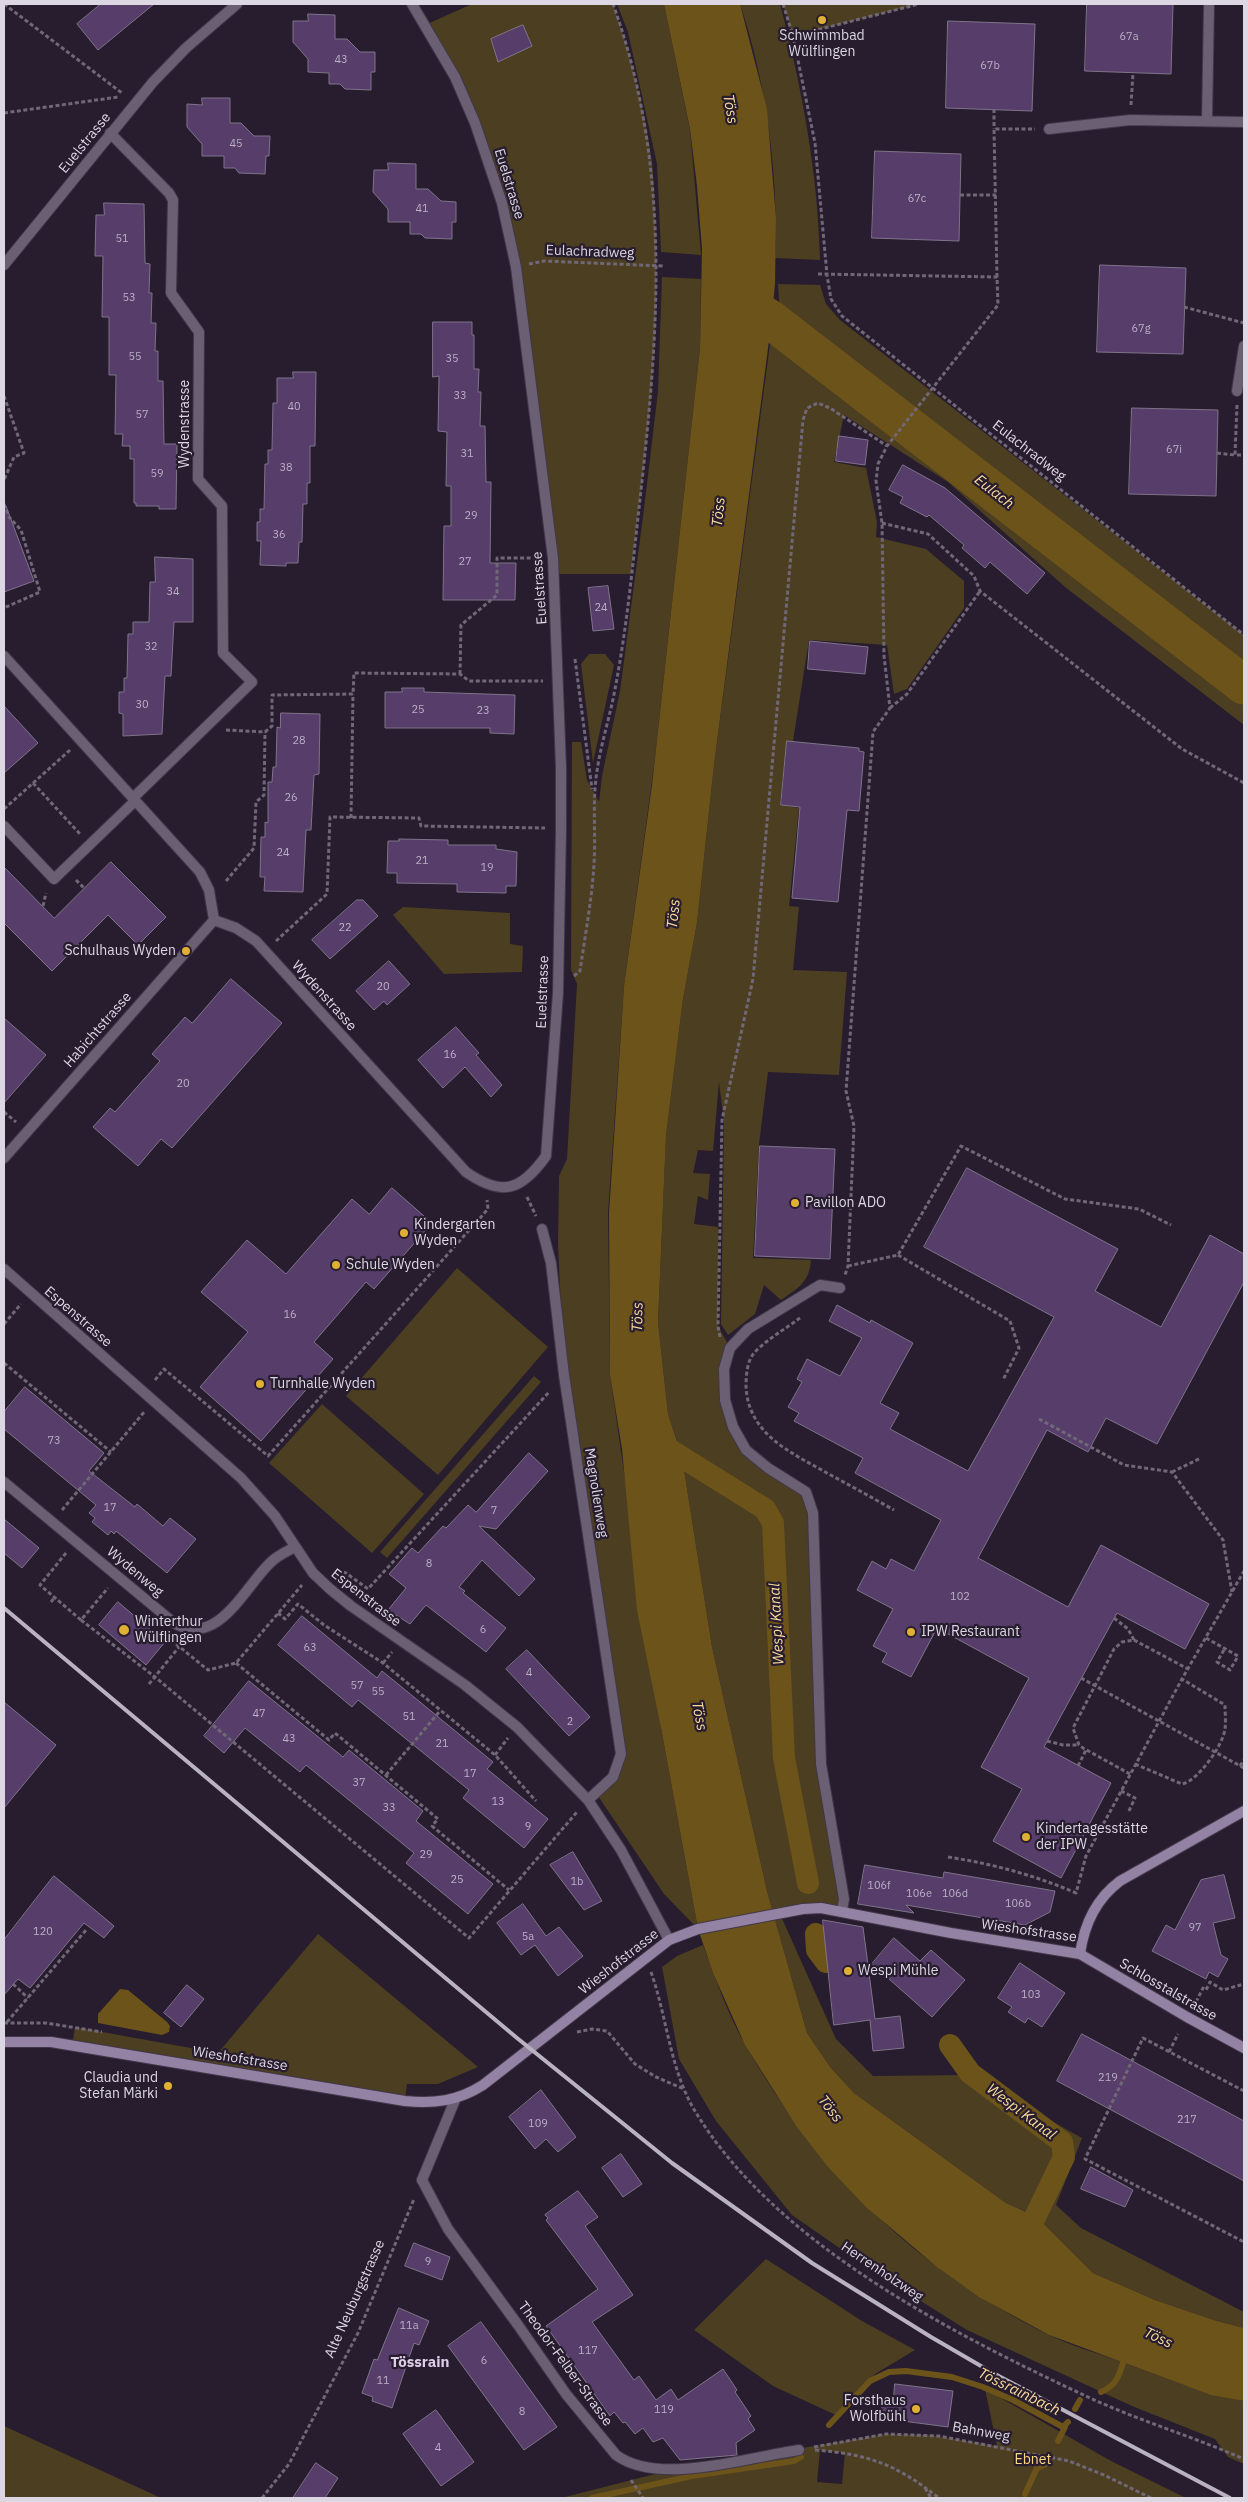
<!DOCTYPE html>
<meta charset="utf-8">
<style>
body{margin:0}
#map{position:relative;width:1248px;height:2502px;overflow:hidden;background:#271d2f;font-family:"IBM Plex Sans",sans-serif}
canvas{display:block}
.frame{position:absolute;inset:0;border:5px solid #ddd7e3;pointer-events:none}
</style>
<div id="map">
<canvas width="1248" height="2502"></canvas>
<div class="frame"></div>
</div>
<script>
const g = document.querySelector('canvas').getContext('2d');
g.lineJoin = 'round';
function fillPath(path, color) { g.fillStyle = color; g.fill(path, 'evenodd'); }
function stroke(path, color, width, dash) { g.strokeStyle = color; g.lineWidth = width; g.lineCap = dash ? 'butt' : 'round'; g.setLineDash(dash || []); g.stroke(path); }
function label(font, color, halo, rows, align = 'center') {
  g.font = font + ' "IBM Plex Sans",sans-serif'; g.lineWidth = 4.5; g.setLineDash([]); g.textBaseline = 'middle'; g.strokeStyle = halo; g.fillStyle = color; for (const [text, x, y, turn = 0] of rows) {
    g.save(); g.translate(x, y); g.rotate((+turn || 0) * Math.PI / 180); g.textAlign = isNaN(turn) ? turn : align; if (halo) g.strokeText(text, 0, 0); g.fillText(text, 0, 0); g.restore();
  }
}
fillPath(new Path2D(`
 M472 4H613C631 54 644 108 652 162 654 182 654 203 655 223 661 341 645 457 631 574H555L516 267 475 123 425 25Z
 M617 4H664L690 130 701 255 661 252 657 164 628 32Z
 M740 4H780C802 88 818 173 820 260L775 258C779 176 766 81 740 4Z
 M783 4H919L793 36Z
 M662 277 701 279 700 348 654 766 624 986 608 1213 610 1375 661 1728 698 1929 664 1894 596 1793 613 1777 621 1754 564 1375 558 1243 559 1176 567 1159 577 984 571 970 572 742H581L587 780 599 802 602 776 620 691 644 509 658 391Z
 M778 284 820 285 826 304 840 320 1244 635V725L1065 587 948 482 844 415 834 462 866 468 877 522 876 537 926 549 964 581V608L907 689 894 694 887 645 809 640 793 741H787L780 805 799 808 789 906 799 907 793 970 847 972 839 1075 768 1072 759 1144 753 1258 811 1260C809 1283 799 1287 781 1300L764 1285 755 1314 728 1335 721 1324 724 1122 719 1082 713 1151 698 1150 693 1173 710 1174 708 1200 698 1196 694 1224 718 1227V1326L730 1348 725 1400 746 1450 806 1492 813 1513 821 1764 842 1911 780 1914 836 2039 873 2076 969 2075 1082 2138 1056 2205 1081 2228 1244 2312V2328L1217 2321 1155 2300 1093 2273 1037 2217 1006 2203 854 2093 831 2068 807 2033 767 1891 712 1647 682 1457 668 1414 658 1322 666 1136 683 999 697 923 714 765 770 344 782 346Z
 M589 654H605L614 665 593 763 581 664Z
 M403 907 510 913V944L523 946 522 972 444 974 393 915Z
 M457 1268 548 1347 438 1475 346 1396Z
 M534 1376 541 1382 387 1558 380 1552Z
 M322 1404 424 1494 372 1553 269 1463Z
 M318 1934 478 2067 438 2084H407L405 2101 72 2046 75 2027 218 2053Z
 M703 1945C715 1978 728 2015 746 2046 820 2175 914 2267 1047 2334 1071 2346 1097 2353 1122 2362 1162 2377 1202 2393 1244 2401V2464L1228 2457 1215 2439 1132 2406 967 2330 871 2270 792 2215 716 2121 679 2059 662 1967 677 1956Z
 M766 2259 862 2321 915 2350 875 2374 838 2416 773 2386 694 2330Z
 M985 2389 1111 2461 1186 2498H561L671 2470 886 2434 929 2435 997 2446ZM820 2450 845 2453 842 2484 817 2482Z
 M4 2426 161 2498H4Z`), '#4c3e20');
fillPath(new Path2D(`
 M664 4H740L767 109 776 218 775 284 770 333 714 765 697 923 683 999 666 1136 658 1322 668 1414 682 1457 712 1647 767 1891 807 2033 831 2068 854 2093 1006 2203 1037 2217 1093 2273 1155 2300 1217 2321 1244 2328V2401L1211 2395 1049 2335 979 2297 937 2267 866 2207 828 2167 797 2127 745 2045 713 1973 698 1929 661 1728 637 1610 622 1449 610 1375 609 1213 624 986 652 785 700 348 702 249 697 186 690 129Z
 M120 1989 128 1990 167 2022 170 2026 169 2032 162 2035 98 2023V2014Z`), '#6b531a');
stroke(new Path2D(`
 M1101 2392C1118 2385 1120 2373 1125 2356
 M1075 2409 1080 2400
 M829 2425 870 2381 889 2372 906 2371 952 2377 983 2387 1013 2400 1063 2427 1068 2422
 M1058 2441 1065 2427
 M1025 2494 1037 2468 1046 2464
 M592 2498 692 2476 794 2461 801 2457`), '#6b531a', 6);
stroke(new Path2D(`
 M656 1441 765 1509 773 1523 784 1758 808 1883
 M816 1934 817 1950 826 1962
 M950 2045 970 2073 1062 2142 1064 2157 1022 2244`), '#6b531a', 22);
stroke(new Path2D(`
 M743 302 771 320 1244 685`), '#6b531a', 39);
const building = new Path2D(`
 M101 4H154L98 50 77 24Z
 M1087 4H1173L1171 74 1085 71Z
 M308 14 335 15V39H347L360 52H375V72H371V90L345 89 340 84H329V73L308 72V59L293 42V21H308Z
 M948 21 1035 24 1032 111 946 108Z
 M523 25 532 46 498 62 491 39Z
 M202 98H230V123H241L254 136H270L269 156H266L265 174 239 173 235 168H224V156H202V144L187 127V104L202 105Z
 M875 151 961 154 959 241 872 238Z
 M388 163 416 164V189H428L441 201 456 202V222H452V239L425 238 421 234H410V222H388V209L373 192 374 170H388Z
 M104 203 144 204 145 263 150 264 149 293H152L151 323H156L155 351H158V381H163L164 444H177L176 509H159V506H136V503H134V459H130V446H122L123 434H115L116 375H109V317H102L103 256H95L96 215H104Z
 M1100 265 1186 268 1183 354 1097 352Z
 M433 322H472V335H474V369H479L478 392H481L480 426H485L486 482H491L490 563H516L515 600H443L444 526H451V486H446L447 432 438 431 439 376 433 377Z
 M293 372H316L315 446H310V483H307V504H303L302 542H299L298 563H286V566L260 565 261 541H257V522H260V509H264L265 464H268V450H272L273 403H277V378H293Z
 M1132 408 1218 410 1216 496 1129 494Z
 M839 436 868 440 865 465 836 461Z
 M903 465 945 488 1045 573 1027 594 990 562 985 568 962 548 964 545 929 515 927 517 900 503 903 497 889 490Z
 M4 506H6L34 581 4 592Z
 M155 557 193 559V622H174L171 676H165L162 734 123 736V714L119 713V692H124V678H127L128 634H133V622H149L150 582H155Z
 M608 586 614 629 593 631 588 588Z
 M810 641 868 647 865 674 808 669Z
 M402 688H424V692L515 695 514 734 490 733V728H385V692H402Z
 M4 706 38 743 4 773Z
 M281 713 320 714 319 774 314 775 311 830H306L303 892 264 891 265 877H260L261 837H265V822L268 823V782H272L273 767H276L277 727 280 728Z
 M787 741 859 748V751L864 752 859 811 847 810 838 902 792 898 800 807 781 805Z
 M399 839 448 840V845H496V849L517 852 516 886H506V893L457 892V884L397 883V873H387L388 841H399Z
 M111 862 166 917 138 945 108 915 52 971 4 923V867L54 918Z
 M357 900H363L378 916 330 959 312 940Z
 M389 961 410 984 387 1005 384 1001 374 1010 356 991Z
 M231 979 282 1023 172 1148 161 1139 138 1166 93 1127 110 1108 115 1112 160 1061 152 1054 185 1017 192 1023Z
 M4 1018 46 1055 4 1103Z
 M456 1027 479 1053 476 1055 502 1085 491 1097 465 1067 443 1088 418 1060Z
 M760 1146 835 1149 830 1259 755 1256Z
 M967 1168 1118 1249 1095 1291 1161 1327 1210 1235 1244 1254V1282L1157 1444 1106 1418 1088 1452 1047 1430 978 1558 1068 1607 1101 1545 1209 1604 1185 1649 1117 1613 1044 1747 1111 1783 1061 1878 993 1841 1022 1789 981 1767 1029 1678 937 1628 911 1677 882 1662 887 1653 873 1646 893 1609 857 1590 872 1561 886 1569 891 1559 914 1571 941 1520 855 1473 863 1458 794 1421 799 1413 788 1407 802 1382 797 1379 807 1359 840 1376 862 1338 829 1321 837 1305 870 1323 871 1320 913 1343 880 1403 899 1413 890 1429 968 1471 1054 1317 924 1247Z
 M392 1188 432 1223 374 1289 366 1282 314 1342 333 1359 261 1441 200 1387 248 1332 201 1292 247 1240 286 1274 352 1199 369 1214Z
 M25 1387 104 1453 89 1471 135 1507 137 1504 163 1526 170 1518 196 1539 167 1573 116 1531 114 1534 111 1531 108 1535 92 1522 95 1518 89 1513 96 1505 4 1429V1412Z
 M529 1453 548 1471 496 1529 479 1526 535 1579 519 1596 482 1560 459 1587 465 1591 463 1593 506 1628 486 1652 426 1605 410 1624 388 1610 406 1588 389 1574 412 1548 418 1553 443 1526 446 1528 468 1505 476 1512Z
 M4 1519 39 1548 22 1568 4 1553Z
 M118 1602 165 1642 146 1665 99 1625Z
 M302 1616 377 1678 382 1671 398 1684 493 1762 487 1769 548 1819 524 1848 463 1798 469 1790 358 1700 352 1707 278 1645Z
 M527 1650 590 1717 569 1736 506 1669Z
 M249 1681 343 1757 349 1750 423 1811 416 1821 493 1884 468 1914 406 1863 414 1853 306 1765 300 1772 245 1728 224 1753 204 1736Z
 M4 1702 56 1745 4 1808Z
 M573 1852 602 1901 584 1910 550 1865Z
 M865 1865 943 1878 944 1872 1055 1891 1050 1912 1025 1925 906 1905 914 1913 858 1904Z
 M1224 1875 1235 1918 1213 1923 1221 1955 1228 1959 1218 1977 1209 1972 1206 1979 1152 1951 1166 1925 1175 1930 1201 1880Z
 M54 1876 114 1926 104 1938 84 1923 30 1988 18 1979 4 1995V1940Z
 M523 1904 546 1936 559 1927 583 1956 558 1976 535 1945 521 1955 497 1923Z
 M823 1920 863 1927 875 2019 900 2016 904 2048 873 2051 870 2020 834 2025Z
 M894 1938 920 1961 931 1950 965 1980 932 2017 872 1964Z
 M1020 1963 1065 1993 1042 2027 1028 2018 1025 2023 1008 2012 1012 2007 998 1998Z
 M187 1985 204 1999 181 2027 164 2013Z
 M1082 2034 1244 2121V2181L1057 2081Z
 M541 2090 576 2137 558 2152 546 2139 535 2149 509 2117Z
 M621 2154 642 2184 623 2197 602 2168Z
 M1091 2167 1133 2190 1125 2207 1081 2189Z
 M578 2191 598 2217 585 2226 633 2295 592 2322 634 2380 639 2376 656 2400 671 2389 678 2400 723 2369 737 2390 735 2392 751 2416 748 2419 755 2430 736 2443 737 2455 680 2460 663 2438 653 2442 643 2428 635 2434 625 2422 623 2423 614 2412 610 2416 546 2326 598 2289 546 2220 548 2218 545 2215Z
 M414 2243 450 2257 442 2280 405 2266Z
 M399 2308 429 2321 419 2345 414 2343 392 2408 372 2401 373 2397 362 2393 374 2359 377 2360Z
 M481 2322 557 2427 524 2450 448 2346Z
 M895 2384 953 2391 948 2427 880 2418 883 2399 893 2400Z
 M436 2410 474 2462 441 2486 403 2434Z
 M316 2463 338 2478 325 2498H293Z`);
fillPath(building, '#563d6a');
stroke(building, '#7f748a', 1);
const lane = new Path2D(`
 M1207 121 1209 4
 M1049 129 1130 120 1244 122
 M110 133 169 193 173 200 171 293 199 332 198 479 222 506 223 653 252 682 133 798
 M1237 391 1244 346
 M4 826 54 879 135 801
 M840 1288 820 1285 748 1329 730 1348 724 1369 725 1400 733 1427 746 1450 768 1468 806 1492 813 1513 821 1764 844 1899 842 1911
 M422 2180 455 2100
 M787 2452 799 2450`);
const street = new Path2D(`
 M4 265 153 82 186 48 237 4
 M4 656 200 872 209 890 214 920
 M214 920 236 928 256 941 466 1172C502 1197 521 1191 546 1156L558 993 561 829V768L553 558 516 267 502 203 475 123 455 77 412 4
 M4 1158 214 920
 M542 1229 551 1263 564 1375 621 1754 613 1777 588 1800
 M4 1269 241 1478 275 1516 313 1573 330 1589 351 1606 465 1685 517 1727 588 1800 621 1850 669 1940
 M4 1482 174 1623C217 1648 243 1590 269 1564 276 1556 286 1552 295 1547
 M422 2180 448 2229 518 2325 566 2394 616 2455C657 2485 739 2460 787 2452`);
const secondary = new Path2D(`
 M1080 1954C1084 1925 1096 1899 1120 1881L1244 1811
 M4 2042H51L405 2101C434 2104 458 2101 483 2085L669 1940 698 1929 803 1909 821 1908 951 1933 1080 1954 1187 2017 1244 2048`);
stroke(lane, '#403748', 12);
stroke(street, '#403748', 12);
stroke(secondary, '#403748', 12);
stroke(new Path2D(`
 M4 4 122 93
 M783 4 793 36 815 143 827 275 831 299 842 316 1244 635
 M793 36 919 4
 M1131 105 1133 73
 M994 109V129
 M4 113 118 97
 M960 195H996
 M529 264 544 261 663 266
 M818 274 997 277 998 305 887 446 878 464 876 481 882 523 884 656 890 708 873 732 846 1091 854 1126 848 1266 845 1275
 M997 277 994 129H1035
 M1184 307 1244 323
 M4 396 24 453 14 457 4 480
 M1237 405 1235 455H1244
 M1217 453 1235 455
 M4 504 9 517 21 530 40 592 4 608
 M882 523 928 534 974 576 980 591 1182 749 1244 783
 M575 659 592 789
 M460 674 461 625 497 595V558H538
 M890 708 907 694 980 591
 M226 730 265 732 272 726V695L353 694 354 673 460 674 469 681H543
 M33 783 80 834
 M4 809 70 750
 M351 818 353 694
 M76 880 84 888
 M226 881 254 848 256 802 264 795 265 732
 M43 906 46 893
 M276 941 327 894 330 817 419 818 421 826 545 828
 M574 976 580 971C585 936 592 899 594 864 596 833 592 802 597 771 601 743 610 717 615 689 627 627 633 562 640 499 659 330 672 167 613 4
 M4 1112 16 1122
 M527 1197 536 1216
 M898 1255 1010 1321 1019 1348 1003 1380
 M848 1266 898 1255 961 1146 1065 1199 1139 1209 1171 1225
 M800 1318C785 1329 766 1340 754 1353 747 1361 746 1376 746 1386 748 1434 790 1452 827 1473 849 1485 871 1497 894 1510
 M4 1324 21 1304
 M720 1337 718 1326 722 1120 753 979 803 420 807 408 818 403 830 408 887 446
 M4 1363 111 1452
 M155 1380 164 1369 268 1456 488 1209 487 1200
 M1039 1419 1124 1465 1172 1472 1223 1540 1232 1592
 M1172 1472 1201 1458
 M62 1510 145 1411
 M66 1553 40 1585 81 1620 108 1588
 M337 1570 346 1573 368 1589 550 1391
 M51 1602 55 1597
 M278 1613 285 1619 298 1604 324 1625 383 1663 495 1755 536 1801
 M1114 1618 1128 1629 1134 1640
 M81 1620 155 1677 469 1938 577 1812
 M1206 1638 1238 1656 1230 1670 1217 1662 1225 1648
 M171 1640 208 1670 236 1663 302 1585
 M236 1663 329 1740 335 1733 438 1819 432 1826 509 1890
 M383 1663 392 1652
 M1081 1678 1244 1768
 M149 1684 179 1647
 M1047 1741 1063 1745H1078
 M495 1755 508 1738
 M1135 1764 1182 1784C1198 1781 1223 1745 1225 1729 1226 1722 1225 1713 1225 1705L1182 1679
 M1078 1766 1086 1750
 M1240 1766 1244 1760
 M1130 1774 1083 1748 1079 1745 1073 1728 1114 1649 1122 1642 1134 1640 1188 1669
 M386 1775 440 1711
 M1121 1791 1135 1798 1128 1813
 M948 1857C993 1864 1034 1875 1076 1893L1086 1856 1182 1679 1244 1571
 M651 1972C667 2017 670 2070 695 2111 775 2244 953 2334 1090 2398 1140 2421 1194 2437 1244 2459
 M13 1984 28 1998
 M1196 2002 1203 1988 1206 1990 1210 1982 1223 1990 1244 1984
 M7 2022 86 1930
 M4 2023H46L102 2032
 M577 2032 592 2029 607 2031 635 2064 656 2077 684 2089
 M1169 2052 1178 2034
 M1244 2091 1143 2038 1085 2159 1244 2242
 M814 2447 886 2434 939 2436 1069 2461 1104 2475 1151 2498
 M815 2450C869 2454 897 2465 939 2498
 M631 2480 643 2498
 M925 2488 931 2498
 M262 2498 289 2464 358 2333 414 2199`), '#706777', 3, [4, 2.5]);
stroke(lane, '#6b5f74', 10);
stroke(street, '#6b5f74', 10);
stroke(secondary, '#9482a4', 10);
stroke(new Path2D(`
 M4 1608 517 2038 672 2163 812 2263 931 2337 993 2373 1230 2498`), '#b9b2c0', 4);
for (const [x, y, r, color] of [
 [822,20,5,"#e0b034"],
 [186,951,5,"#e0b034"],
 [795,1203,5,"#e0b034"],
 [404,1233,5,"#e0b034"],
 [336,1265,5,"#e0b034"],
 [260,1384,5,"#e0b034"],
 [124,1630,6,"#e0b034"],
 [911,1632,5,"#e0b034"],
 [1026,1837,5,"#e0b034"],
 [848,1971,5,"#e0b034"],
 [168,2086,5,"#e0b034"],
 [916,2409,5,"#e0b034"]
]) { const dot = new Path2D(); dot.arc(x, y, r, 0, 2 * Math.PI); g.fillStyle = color; g.fill(dot); stroke(dot, '#271d2f', 2); }
label('11px', '#bbb0c5', null, [
 ["67a",1129,37],
 ["43",341,60],
 ["67b",990,66],
 ["45",236,144],
 ["67c",917,199],
 ["41",422,209],
 ["51",122,239],
 ["53",129,298],
 ["67g",1141,329],
 ["55",135,357],
 ["35",452,359],
 ["33",460,396],
 ["40",294,407],
 ["57",142,415],
 ["67i",1174,450],
 ["31",467,454],
 ["38",286,468],
 ["59",157,474],
 ["29",471,516],
 ["36",279,535],
 ["27",465,562],
 ["34",173,592],
 ["24",601,608],
 ["32",151,647],
 ["30",142,705],
 ["25",418,710],
 ["23",483,711],
 ["28",299,741],
 ["26",291,798],
 ["24",283,853],
 ["21",422,861],
 ["19",487,868],
 ["22",345,928],
 ["20",383,987],
 ["16",450,1055],
 ["20",183,1084],
 ["16",290,1315],
 ["73",54,1441],
 ["17",110,1508],
 ["7",494,1511],
 ["8",429,1564],
 ["102",960,1597],
 ["6",483,1630],
 ["63",310,1648],
 ["4",529,1673],
 ["57",357,1686],
 ["55",378,1692],
 ["47",259,1714],
 ["51",409,1717],
 ["2",570,1722],
 ["43",289,1739],
 ["21",442,1744],
 ["17",470,1774],
 ["37",359,1783],
 ["13",498,1802],
 ["33",389,1808],
 ["9",528,1827],
 ["29",426,1855],
 ["25",457,1880],
 ["1b",577,1882],
 ["106f",879,1886],
 ["106e",919,1894],
 ["106d",955,1894],
 ["106b",1018,1904],
 ["97",1195,1928],
 ["120",43,1932],
 ["5a",528,1937],
 ["103",1031,1995],
 ["219",1108,2078],
 ["217",1187,2120],
 ["109",538,2124],
 ["9",428,2262],
 ["11a",409,2326],
 ["117",588,2351],
 ["6",484,2361],
 ["11",383,2381],
 ["119",664,2410],
 ["8",522,2412],
 ["4",438,2448]
]);
label('14px', '#ddd7e3', '#271d2f', [
 ["Schwimmbad",822,36,"center"],
 ["Wülflingen",822,52,"center"],
 ["Schulhaus Wyden",176,951,"right"],
 ["Pavillon ADO",805,1203],
 ["Kindergarten",414,1225],
 ["Wyden",414,1241],
 ["Schule Wyden",346,1265],
 ["Turnhalle Wyden",270,1384],
 ["Winterthur",135,1622],
 ["Wülflingen",135,1638],
 ["IPW Restaurant",921,1632],
 ["Kindertagesstätte",1036,1829],
 ["der IPW",1036,1845],
 ["Wespi Mühle",858,1971],
 ["Claudia und",158,2078,"right"],
 ["Stefan Märki",158,2094,"right"],
 ["Forsthaus",906,2401,"right"],
 ["Wolfbühl",906,2417,"right"]
], 'left');
label('14px', '#ddd7e3', '#271d2f', [
 ["Euelstrasse",85,143,-51],
 ["Euelstrasse",509,184,73],
 ["Eulachradweg",590,252,2],
 ["Wydenstrasse",185,424,-90],
 ["Eulachradweg",1029,451,38],
 ["Euelstrasse",540,588,-94],
 ["Euelstrasse",543,992,-88],
 ["Wydenstrasse",324,996,48],
 ["Habichtstrasse",98,1030,-49],
 ["Espenstrasse",78,1317,41],
 ["Magnolienweg",596,1493,81],
 ["Wydenweg",135,1572,40],
 ["Espenstrasse",366,1598,38],
 ["Wieshofstrasse",1029,1931,8],
 ["Wieshofstrasse",619,1962,-38],
 ["Schlosstalstrasse",1168,1990,30],
 ["Wieshofstrasse",240,2059,9],
 ["Herrenholzweg",882,2272,34],
 ["Alte Neuburgstrasse",355,2299,-66],
 ["Theodor-Felber-Strasse",565,2364,54],
 ["Bahnweg",981,2432,10]
]);
label('14px', '#fcd784', '#271d2f', [
 ["Ebnet",1033,2460]
]);
label('italic 15px', '#f9db9b', '#271d2f', [
 ["Töss",730,109,80],
 ["Eulach",994,492,38],
 ["Töss",719,512,-84],
 ["Töss",674,914,-84],
 ["Töss",638,1317,-89],
 ["Wespi Kanal",777,1624,-93],
 ["Töss",699,1716,79],
 ["Töss",830,2109,52],
 ["Wespi Kanal",1021,2112,37],
 ["Töss",1158,2338,25],
 ["Tössrainbach",1019,2392,26]
]);
label('bold 15px', '#dccfe7', '#271d2f', [
 ["Tössrain",420,2363]
]);
</script>
